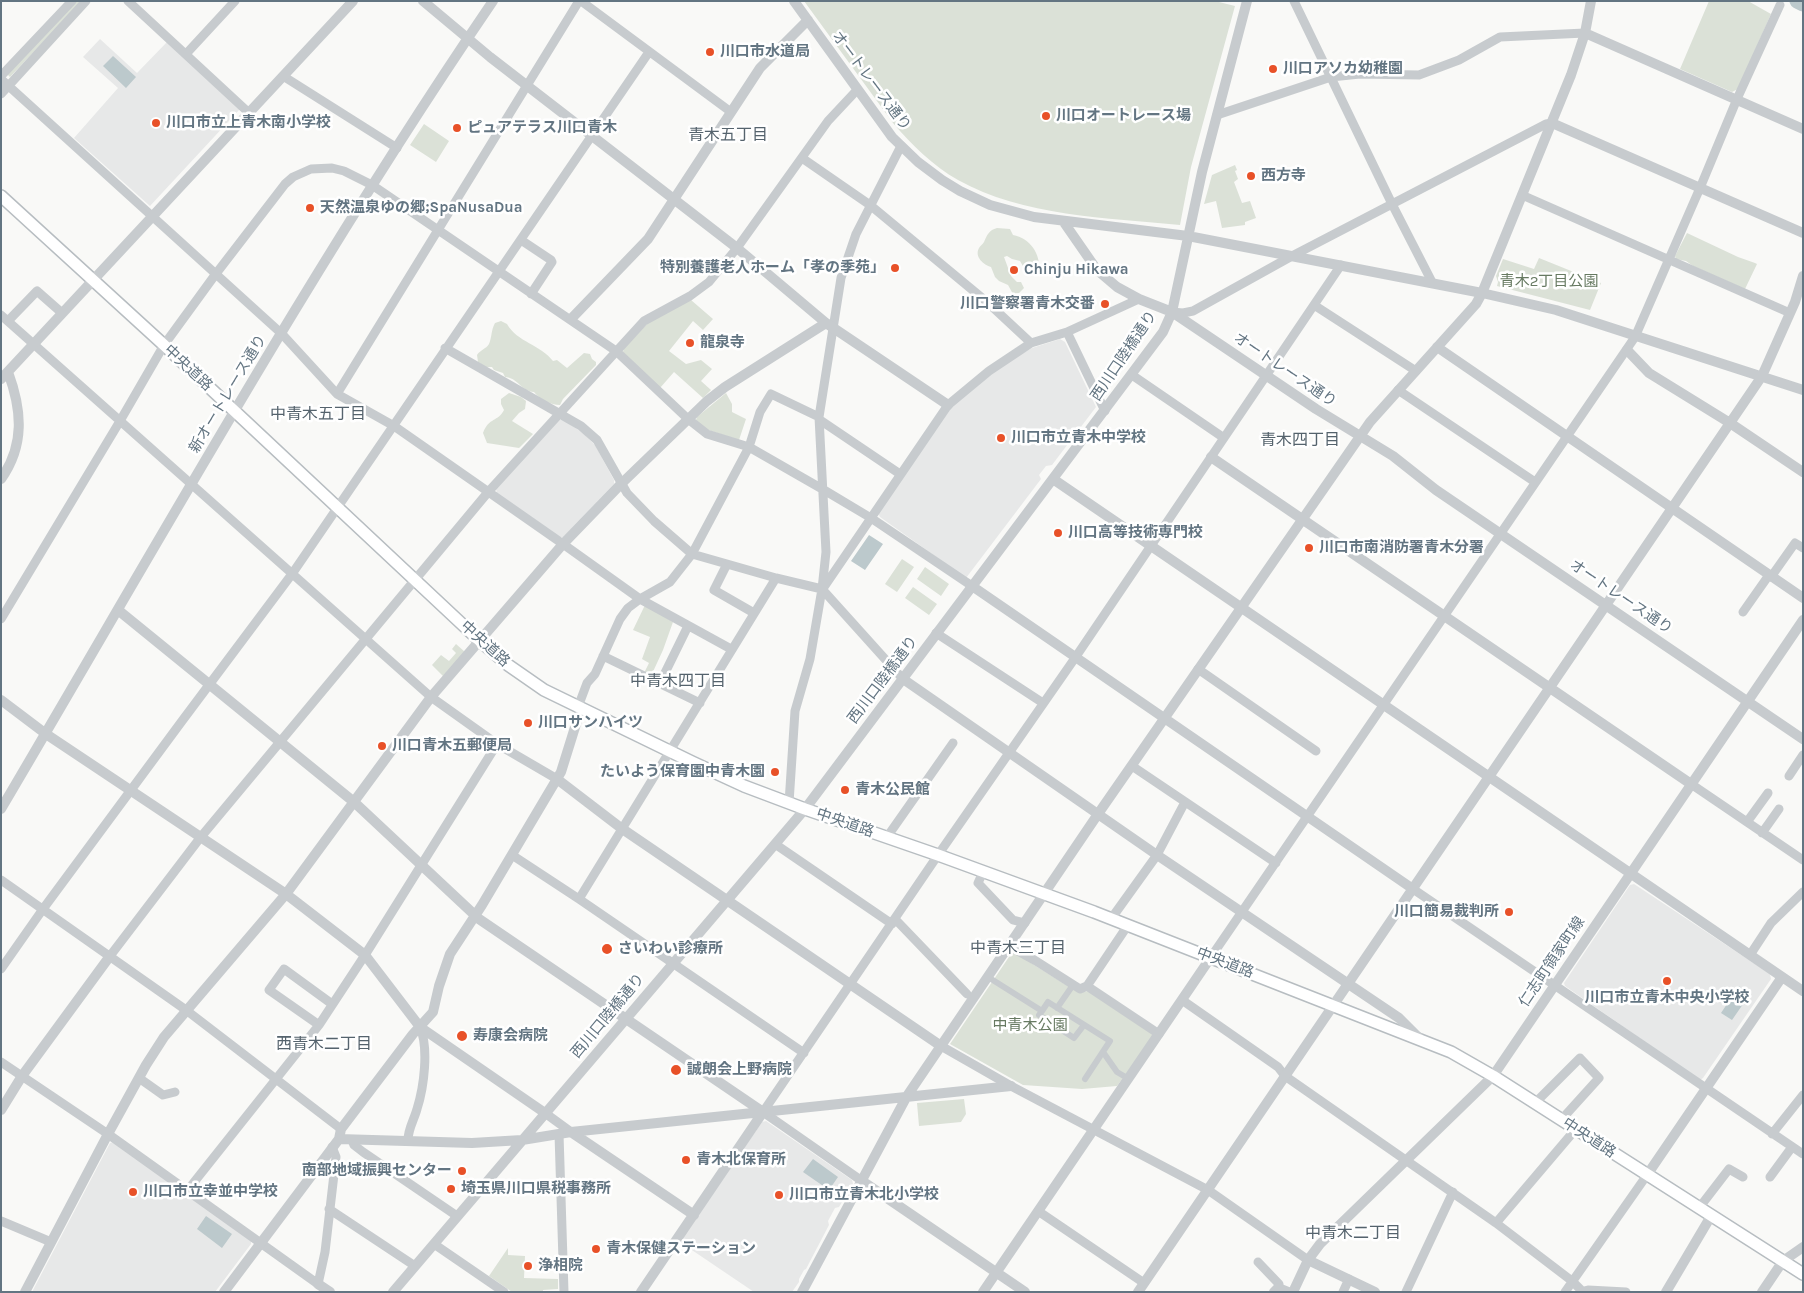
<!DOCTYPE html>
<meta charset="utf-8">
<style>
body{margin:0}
#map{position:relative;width:1804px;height:1293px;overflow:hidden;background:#f9f9f7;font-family:Karla,sans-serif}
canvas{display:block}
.frame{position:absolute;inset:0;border:2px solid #637582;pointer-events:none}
</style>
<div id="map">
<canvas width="1804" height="1293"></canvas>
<div class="frame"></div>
</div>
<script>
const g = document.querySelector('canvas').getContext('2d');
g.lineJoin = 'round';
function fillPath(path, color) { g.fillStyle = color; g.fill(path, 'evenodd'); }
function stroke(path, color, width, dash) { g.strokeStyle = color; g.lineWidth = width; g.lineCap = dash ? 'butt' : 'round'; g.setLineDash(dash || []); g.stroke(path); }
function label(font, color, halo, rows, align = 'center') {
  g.font = font + ' Karla,"Noto Sans JP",sans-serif'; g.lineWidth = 5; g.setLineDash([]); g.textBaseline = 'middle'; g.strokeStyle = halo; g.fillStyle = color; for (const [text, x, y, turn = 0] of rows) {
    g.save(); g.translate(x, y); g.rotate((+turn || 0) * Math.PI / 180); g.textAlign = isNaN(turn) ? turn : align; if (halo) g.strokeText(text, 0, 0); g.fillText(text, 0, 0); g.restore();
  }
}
fillPath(new Path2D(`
 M100 39 137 73 167 42 240 109 150 206 74 138 118 88 83 57Z
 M1060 339 1065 342 1096 407 1052 465 1046 466 1039 475 1041 479 966 578 880 517 878 513 949 410 955 404 994 372 1018 356 1032 348Z
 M559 420H564L584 434 595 445 614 480V484L563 537H560L497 493 496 489Z
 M1634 884 1770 974 1771 979 1703 1078 1700 1080 1565 986 1564 983 1630 885Z
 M766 1121 852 1180 853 1184 839 1207 835 1208 828 1221 829 1225 806 1269 804 1270 799 1279V1282L792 1292H754L680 1242 762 1122Z
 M113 1142 251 1241V1244L215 1292H32L110 1143Z`), '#e7e8e8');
fillPath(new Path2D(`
 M75 1H82L10 77 7 74Z
 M804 1H1215L1235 6 1191 167 1180 225C1108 218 1022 216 958 180 933 166 912 145 893 123Z
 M1709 1H1748L1771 14 1738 89 1732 92 1680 69Z
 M424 124 449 141 436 162 410 145Z
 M1235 165 1237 170 1235 171 1238 179 1234 182 1242 203 1250 201 1256 218 1245 222V225L1222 228 1216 201 1204 204 1212 175Z
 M997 228 1010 229 1013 235C1030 238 1041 254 1039 271L1027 273 1020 261 1012 259 1007 256 1004 257 1011 276 1017 282H1021L1024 288 1019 293 1013 294 1008 285 999 281 995 277 991 267C984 265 974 257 979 248 980 246 983 244 984 242 987 235 989 230 997 228Z
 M1687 233 1738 257 1755 263 1757 264 1745 289 1693 266 1686 261 1676 259 1675 256Z
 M1539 258 1601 283 1590 310 1497 286 1498 282 1496 276 1503 259 1534 269Z
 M691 300 713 319 703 330 693 321 669 351 686 364 701 360 712 369 701 381 711 390 703 398 674 372 660 388 623 352 624 348 649 322Z
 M501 321 507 324C517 342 541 345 553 361L557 360 567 368 584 353 590 354 592 359 596 362V365L563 399 560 405C551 405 539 399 534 392 522 392 517 377 505 377L503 373 494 370 492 367H486L478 362 477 355C480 350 486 349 489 344 492 337 491 330 495 323Z
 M509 393 521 397 526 401 525 409 519 413 512 421 533 434 519 448 487 443 483 433C489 417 498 422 504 410L501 404V399Z
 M726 393 732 404V412L746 419 739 440 705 429 696 420 697 417Z
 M902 559 914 567 897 592 885 584Z
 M925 567 949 584 941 596 917 579Z
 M913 587 937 604 929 615 905 598Z
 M645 605 673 622 663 650 651 676 644 673 649 663 642 659 650 637 633 630Z
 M456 644 465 652 443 676 432 665 441 655 449 661 456 653 452 649Z
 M1015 953 1079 993 1088 991 1151 1032 1153 1037 1117 1086 1082 1089 1023 1085 950 1044 1011 954Z
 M964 1099 966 1114 961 1122 919 1126 917 1103Z
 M508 1248V1255L525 1256 524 1278 558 1279V1289L543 1290V1292H512L489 1276Z`), '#dbe1d7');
fillPath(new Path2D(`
 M113 56 136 77 126 88 103 66Z
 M869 535 883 544 865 570 851 561Z
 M1739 986 1750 994 1732 1020 1721 1013Z
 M813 1159 838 1177 829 1190 803 1172Z
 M206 1216 232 1234 222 1248 197 1229Z`), '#bcc9cc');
stroke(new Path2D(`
 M1797 1 1803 4`), '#bcc9cc', 15);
const secondary = new Path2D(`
 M1 196 164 345 480 641 508 665 544 690 692 762 744 786 805 809 938 855 1094 912 1451 1052 1493 1076 1803 1274`);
stroke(secondary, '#b7bdc1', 14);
stroke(new Path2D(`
 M988 977 1042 1011 1039 1015 1074 1038 1084 1025
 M1057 1008 1073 985
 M1042 1011 1048 1002 1110 1041 1085 1079
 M1103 1052 1117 1072 1129 1079`), '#c7cbce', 6);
stroke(new Path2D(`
 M128 1 248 112
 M581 1 731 112
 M1294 1 1392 204 1432 282
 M186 54 235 1
 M1 76 72 1
 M283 76 397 148
 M1 79 282 334 337 394 394 426 563 544 640 599 731 649
 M1 94 86 1
 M1217 115 1331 77 1360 74 1419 75 1459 60 1500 37 1585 33
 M802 158 870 205 987 302 1031 343
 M1522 195 1790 313
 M521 240 551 260 552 262 531 294
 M1314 305 1416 371
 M1172 312 1183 313 1193 311 1292 256 1546 124 1552 123
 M1 315 431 697 497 744 557 779
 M8 321 37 291 62 313
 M1067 332 1105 411
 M445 348 581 426 597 440 627 493 654 521 692 554 776 578 822 589 903 679
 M1132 375 1224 438
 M1398 390 1535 482
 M337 394 579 1
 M820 420 900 474
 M727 564 714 590 754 613
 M1771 577 1795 543 1803 548
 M824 587 948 405 989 371 1031 343 1067 332 1139 299
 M1743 612 1769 575
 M1 619 120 421 164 345 215 275 285 184 293 177 311 169 332 168 344 171 372 185 616 351 688 419 707 434 749 447 824 490 871 518 972 586
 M936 633 1043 703
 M603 656 700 703
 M1198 669 1316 751
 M660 683 688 626
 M578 707 587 683 595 674 620 619 628 608 640 599 670 582 692 554 749 447 760 412 771 394 819 417
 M1132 766 1276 863
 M1789 776 1803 755
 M1691 784 1803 860
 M789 803 795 711 810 659 822 589 826 552 819 417 841 278 856 234 901 146
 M1747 822 1768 793
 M1762 833 1779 809
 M887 837 953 743
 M775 844 892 924
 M512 855 579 899 804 1053
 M983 872 978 883 1013 920 1025 923
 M1 880 186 1010 341 1129
 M1413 889 1803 1154
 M579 899 776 578
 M895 919 967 994
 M1111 919 1157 855 1185 802
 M1009 946 1036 961 1080 989 1087 986 1159 1034
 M1750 955 1771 923 1803 892
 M110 956 200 838 489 491 644 321 690 296 709 282 737 248 828 121 857 90
 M1211 957 1635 337 1700 188 1737 99 1780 5
 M1 969 43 909 182 721 292 574 649 52
 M1087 986 1128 925
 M1182 1000 1278 1067 1285 1076 1496 1223 1572 1281 1583 1292
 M319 1025 269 990 284 969 332 1004
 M941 1046 1011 1086 1208 1190 1308 1260
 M1 1062 108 1134 318 1284 325 1252 336 1157 332 1147
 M139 1078 163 1095 175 1092
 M1535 1103 1580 1058 1599 1078 1561 1120
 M545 1113 571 1132
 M559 1134 564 1292
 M1772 1134 1803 1095
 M352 1140 354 1145 363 1152 457 1216
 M408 1140C408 1129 414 1120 417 1109 424 1087 429 1048 420 1027
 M1770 1177 1792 1147
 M862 1181 763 1112 938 855 1075 658 1341 265
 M187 1191 319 1025 365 955 497 744
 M1699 1208 1729 1169 1743 1177
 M329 1209 415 1266
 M1038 1211 1144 1283
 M1 1221 51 1242
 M1496 1223 1575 1130
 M434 1244 504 1292
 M1258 1262 1279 1284 1278 1288
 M1343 1292 1349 1279
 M1406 1292 1453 1192
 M1565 1292 1647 1175
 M1580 1292 1588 1290 1626 1292`), '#c7cbce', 9);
stroke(new Path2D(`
 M423 1 490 57 737 248 826 323 948 405
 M794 1 892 137 918 162 942 180 960 191 990 205 1034 217 1188 236 1482 293 1556 310 1803 390
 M1585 33 1803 129
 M1552 123 1803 233
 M1063 221 1097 270 1117 287 1139 299 1172 312 1316 409 1393 456 1436 490 1803 739
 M571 319 648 239 760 68 808 20
 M1437 347 1803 598
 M1627 350 1649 373 1730 423 1803 472
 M1 379 353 1
 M1211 457 1691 784
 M1 479C25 445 22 410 8 372
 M1053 479 1803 991
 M972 586 1413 889
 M118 610 354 802 479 919 763 1112 641 1292
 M903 679 1157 855 1399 1018 1419 1038
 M1 700 46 734 286 894 365 955 420 1027 545 1113
 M557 779 621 828 941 1046
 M1 809C161 538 315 262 493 1
 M1 1110 22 1076 110 956
 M571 1132 694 1215
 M339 1139 472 1143 522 1140 571 1132 1011 1086
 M1647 1175 1782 977
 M862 1181 1025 1292
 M1308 1260 1375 1292
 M318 1284 330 1292
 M25 1292 108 1134 146 1065 164 1037 286 894 431 697 563 544 621 484 707 401 725 387 826 323
 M224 1292 339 1139 341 1129 413 1034 433 1012 439 986 450 954 482 905 561 772 581 708
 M393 1292 805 809 1163 332 1172 312 1202 172 1247 1
 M802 1292 907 1096 1098 814 1370 422 1476 304 1482 293 1571 75 1585 33 1591 1
 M983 1292 1211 957
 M1138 1292 1762 376 1795 302 1803 276
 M1274 1292 1278 1288 1288 1292
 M1293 1292 1308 1260 1320 1244 1493 1076 1803 620
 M1666 1292 1711 1216
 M1762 1292 1783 1261 1803 1247`), '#c7cbce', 10);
stroke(secondary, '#fff', 11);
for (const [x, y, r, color] of [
 [710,52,5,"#e85128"],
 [1273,69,5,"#e85128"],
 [1046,116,5,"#e85128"],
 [156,123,5,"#e85128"],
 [457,128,5,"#e85128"],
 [1251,176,5,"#e85128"],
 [310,208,5,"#e85128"],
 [895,268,5,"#e85128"],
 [1014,270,5,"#e85128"],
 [1105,304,5,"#e85128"],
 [690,343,5,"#e85128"],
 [1001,438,5,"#e85128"],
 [1058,533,5,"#e85128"],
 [1309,548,5,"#e85128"],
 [528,723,5,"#e85128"],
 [382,746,5,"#e85128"],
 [775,772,5,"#e85128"],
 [845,790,5,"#e85128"],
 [1509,912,5,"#e85128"],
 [607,949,6,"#e85128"],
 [1667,981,5,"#e85128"],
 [462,1036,6,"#e85128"],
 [676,1070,6,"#e85128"],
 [686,1160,5,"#e85128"],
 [462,1171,5,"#e85128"],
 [451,1189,5,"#e85128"],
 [133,1192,5,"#e85128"],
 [779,1195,5,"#e85128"],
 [596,1249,5,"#e85128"],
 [528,1266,5,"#e85128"]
]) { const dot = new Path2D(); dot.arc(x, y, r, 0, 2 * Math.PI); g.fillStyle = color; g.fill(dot); stroke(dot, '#fff', 2); }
label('bold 15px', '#637582', '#fff', [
 ["川口市水道局",720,52],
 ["川口アソカ幼稚園",1283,69],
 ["川口オートレース場",1056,116],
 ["川口市立上青木南小学校",166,123],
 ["ピュアテラス川口青木",467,128],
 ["西方寺",1261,176],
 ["天然温泉ゆの郷;SpaNusaDua",320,208],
 ["特別養護老人ホーム「孝の季苑」",885,268,"right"],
 ["Chinju Hikawa",1024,270],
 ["川口警察署青木交番",1095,304,"right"],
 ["龍泉寺",700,343],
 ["川口市立青木中学校",1011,438],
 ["川口高等技術専門校",1068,533],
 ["川口市南消防署青木分署",1319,548],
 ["川口サンハイツ",538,723],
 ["川口青木五郵便局",392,746],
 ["たいよう保育園中青木園",765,772,"right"],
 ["青木公民館",855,790],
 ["川口簡易裁判所",1499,912,"right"],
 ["さいわい診療所",618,949],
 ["川口市立青木中央小学校",1667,998,"center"],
 ["寿康会病院",473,1036],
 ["誠朗会上野病院",687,1070],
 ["青木北保育所",696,1160],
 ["南部地域振興センター",452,1171,"right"],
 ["埼玉県川口県税事務所",461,1189],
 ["川口市立幸並中学校",143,1192],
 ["川口市立青木北小学校",789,1195],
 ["青木保健ステーション",606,1249],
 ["浄相院",538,1266]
], 'left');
label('15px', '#637582', '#fff', [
 ["オートレース通り",871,81,53],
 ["西川口陸橋通り",1124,356,-56],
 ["中央道路",188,368,43],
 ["オートレース通り",1285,370,34],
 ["新オートレース通り",228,394,-59],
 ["オートレース通り",1621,597,34],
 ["中央道路",485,644,42],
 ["西川口陸橋通り",883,680,-53],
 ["中央道路",845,823,19],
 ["仁志町領家町線",1552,962,-56],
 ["中央道路",1225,963,21],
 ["西川口陸橋通り",608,1016,-50],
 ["中央道路",1589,1138,33]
]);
label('15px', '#677a62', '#fff', [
 ["青木2丁目公園",1549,282],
 ["中青木公園",1030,1026]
]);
label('16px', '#55636d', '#fff', [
 ["青木五丁目",728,135],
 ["中青木五丁目",318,414],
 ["青木四丁目",1300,440],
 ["中青木四丁目",678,681],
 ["中青木三丁目",1018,948],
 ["西青木二丁目",324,1044],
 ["中青木二丁目",1353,1233]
]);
</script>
